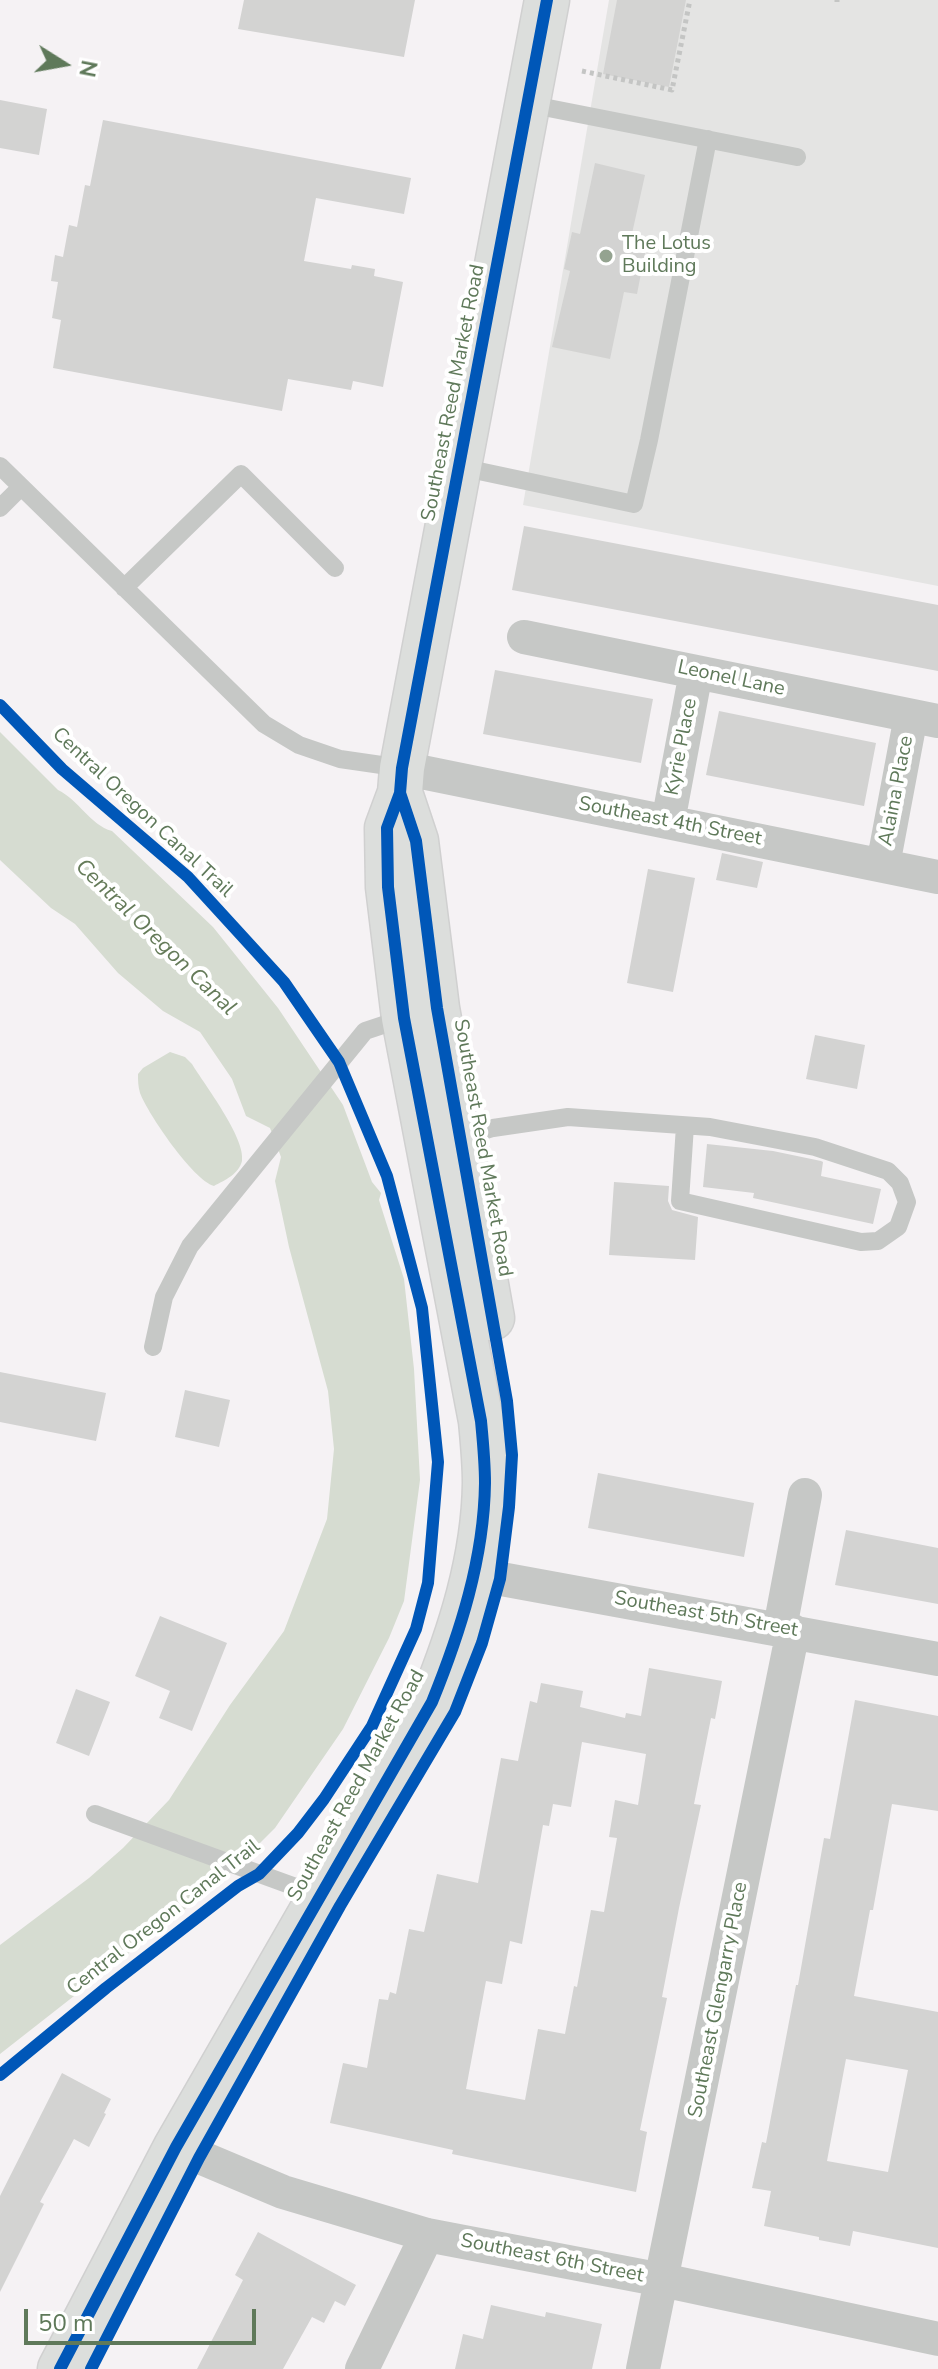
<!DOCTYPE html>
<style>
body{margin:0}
#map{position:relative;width:938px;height:2369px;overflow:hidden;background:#f5f2f4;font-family:"Nunito Sans",sans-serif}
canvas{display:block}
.north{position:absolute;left:24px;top:24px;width:80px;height:80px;-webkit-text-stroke:6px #fff;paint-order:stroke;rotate:101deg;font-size:22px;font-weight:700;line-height:32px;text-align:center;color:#5f795a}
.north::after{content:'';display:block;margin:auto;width:28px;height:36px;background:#5f795a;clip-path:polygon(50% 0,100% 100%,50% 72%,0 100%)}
.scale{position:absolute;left:24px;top:2309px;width:232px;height:36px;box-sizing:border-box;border:4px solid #5f795a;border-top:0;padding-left:10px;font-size:24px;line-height:28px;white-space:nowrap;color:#5f795a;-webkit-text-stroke:6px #fff;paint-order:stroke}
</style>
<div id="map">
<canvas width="938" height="2369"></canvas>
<div class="north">N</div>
<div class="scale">50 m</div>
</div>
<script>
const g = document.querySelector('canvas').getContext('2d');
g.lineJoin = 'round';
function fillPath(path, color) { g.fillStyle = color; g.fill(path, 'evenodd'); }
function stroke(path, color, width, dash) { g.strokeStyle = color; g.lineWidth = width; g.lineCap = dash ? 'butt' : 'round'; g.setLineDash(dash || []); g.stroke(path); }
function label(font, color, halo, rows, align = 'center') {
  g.font = font + ' "Nunito Sans",sans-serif'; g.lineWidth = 8; g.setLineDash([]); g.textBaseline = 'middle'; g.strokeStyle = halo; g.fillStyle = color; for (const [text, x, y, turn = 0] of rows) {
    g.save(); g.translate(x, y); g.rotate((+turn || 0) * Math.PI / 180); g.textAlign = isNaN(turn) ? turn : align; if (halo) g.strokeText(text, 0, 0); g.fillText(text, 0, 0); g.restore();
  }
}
fillPath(new Path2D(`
 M609 0H938V586L523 505Z`), '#e4e4e3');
fillPath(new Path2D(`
 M0 732 58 790C79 800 90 825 112 831L213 927 278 1008 343 1105 372 1182 381 1193 379 1200 404 1279 414 1369 420 1480 404 1601 389 1638 343 1729 275 1828 226 1877 0 2054V1945L89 1878 123 1848 169 1800 230 1705 284 1631 327 1519 334 1449 328 1391 289 1247 275 1181 281 1157 270 1128 246 1116 232 1079 200 1032 163 1011 118 973 75 924 51 908 0 860Z
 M170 1052 185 1057 192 1064C204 1084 246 1138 242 1161 239 1174 225 1180 214 1186 193 1180 148 1114 140 1093 138 1086 138 1081 138 1074L143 1068Z`), '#d6dcd1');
fillPath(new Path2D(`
 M244 0H415L404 57 238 29Z
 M617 0H686L669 87 603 74Z
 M0 100 47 109 39 155 0 148Z
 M103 120 411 178 404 214 316 198 304 261 351 269 352 265 375 269 374 276 403 282 383 387 353 381 351 390 288 379 282 411 53 368 61 320 52 318 58 282 51 281 55 255 63 257 69 225 77 227 85 185 90 186Z
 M595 163 645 175 631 238 647 243 637 294 624 292 610 359 552 347 570 271 564 269 572 232 580 234Z
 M524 526 938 605V671L512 590Z
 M495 670 653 699 641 763 483 734Z
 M719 711 876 743 864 806 706 775Z
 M722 853 763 862 757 888 716 880Z
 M648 869 695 878 673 992 627 983Z
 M815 1035 865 1045 857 1089 806 1079Z
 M707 1144 773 1151 821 1161 823 1162 821 1176 881 1189 873 1224 753 1198 754 1193 703 1187Z
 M614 1182 669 1186 668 1201 672 1210 698 1217 695 1260 609 1255Z
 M0 1372 106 1393 96 1441 0 1422Z
 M185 1390 230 1400 219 1447 175 1437Z
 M598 1473 754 1503 744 1557 588 1528Z
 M846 1530 938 1548V1604L835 1585Z
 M160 1616 227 1643 192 1731 159 1718 170 1691 135 1676Z
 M649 1668 722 1681 715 1719 711 1718 694 1804 701 1805 679 1908 662 1997 667 1998 640 2130 647 2132 636 2192 452 2154 453 2150 330 2123 343 2063 367 2068 379 1999 388 2000 390 1992 396 1994 409 1929 424 1932 437 1874 478 1883 501 1758 518 1761 530 1701 537 1703 541 1683 583 1691 580 1707 625 1718 626 1713 641 1716ZM582 1742 646 1754 638 1805 615 1800 609 1837 617 1838 604 1912 591 1910 577 1987 574 1986 565 2034 538 2029 525 2100 466 2089 486 1981 502 1984 510 1941 522 1944 543 1825 549 1826 553 1804 571 1807Z
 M76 1689 110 1702 89 1756 56 1743Z
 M855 1700 938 1716V1811L892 1804 873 1910H870L854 1996 938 2012V2248L853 2231 850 2246 819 2240V2237L764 2226 771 2191 752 2188 762 2142 766 2143 796 1985H798L824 1838 830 1839ZM846 2059 908 2070 888 2172 827 2161Z
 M62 2073 111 2099 104 2113 106 2114 89 2147 74 2139 40 2202 44 2204 0 2292V2196Z
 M258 2232 356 2285 345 2306 335 2301 324 2323 312 2317 283 2369H197L243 2280 235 2275Z
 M491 2305 545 2317 546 2312 602 2324 592 2369H455L463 2334 483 2339Z`), '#d3d3d2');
const primary = new Path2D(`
 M402 799 416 841 437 1008 492 1318
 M60 2369 176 2147 432 1702C460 1633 484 1559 485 1483 485 1462 483 1442 481 1421L404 1018 388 887 387 828 400 793 402 768 547 0`);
stroke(primary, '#d0d0d0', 47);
stroke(new Path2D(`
 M837 2V0
 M582 71 672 90 690 0`), '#c4c5c4', 5, [4, 4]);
stroke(new Path2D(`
 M528 104 797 157
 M0 466 264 724 299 745 340 759 402 768
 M460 467 634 504 649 440 708 139
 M0 508 21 487
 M124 588 241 474 335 568
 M460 1138 493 1128 568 1117 710 1127 815 1147 888 1171 900 1183 907 1202 898 1227 878 1241 861 1242 680 1201 685 1126
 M153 1347 164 1297 190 1246 365 1031 404 1018
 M95 1814 323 1897`), '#c6c8c6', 18);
stroke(new Path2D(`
 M524 637 938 721
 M402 768 938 877
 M668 822 696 672
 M883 865 911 716
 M474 1574 938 1659
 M780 1628 805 1495
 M176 2147 283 2192 427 2235 662 2280 938 2339
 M362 2369 427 2235
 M643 2369 793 1631`), '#c6c8c6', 34);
stroke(primary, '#dcdedc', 44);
stroke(new Path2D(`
 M0 705 62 769 188 877 284 982 339 1062 387 1176 422 1308 438 1462 428 1583 416 1629 372 1726 324 1799 298 1833 259 1874 238 1886 106 1988 0 2075
 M60 2369 176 2147 432 1702C460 1633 484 1559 485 1483 485 1462 483 1442 481 1421L404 1018 388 887 387 828 400 793 402 768 547 0
 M91 2369 199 2158 340 1906 455 1712 482 1643 500 1579 509 1507 512 1455 507 1401 437 1008 416 841 400 793`), '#0057b8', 12);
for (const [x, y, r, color] of [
 [606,256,8,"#94a390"]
]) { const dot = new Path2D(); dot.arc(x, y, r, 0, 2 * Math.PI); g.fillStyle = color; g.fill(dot); stroke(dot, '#fff', 3); }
label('20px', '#5f795a', '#fff', [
 ["The Lotus",622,244],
 ["Building",622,267]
], 'left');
label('20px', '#5f795a', '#fff', [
 ["Southeast Reed Market Road",454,393,-79],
 ["Leonel Lane",731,679,12],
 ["Kyrie Place",682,747,-79],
 ["Alaina Place",897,791,-79],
 ["Central Oregon Canal Trail",142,813,43],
 ["Southeast 4th Street",670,822,11],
 ["Southeast Reed Market Road",482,1148,80],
 ["Southeast 5th Street",706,1615,10],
 ["Southeast Reed Market Road",357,1786,-61],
 ["Central Oregon Canal Trail",164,1918,-38],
 ["Southeast Glengarry Place",719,2000,-79],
 ["Southeast 6th Street",552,2259,11]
]);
label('italic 22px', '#657b59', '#fff', [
 ["Central Oregon Canal",155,938,44]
]);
</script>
